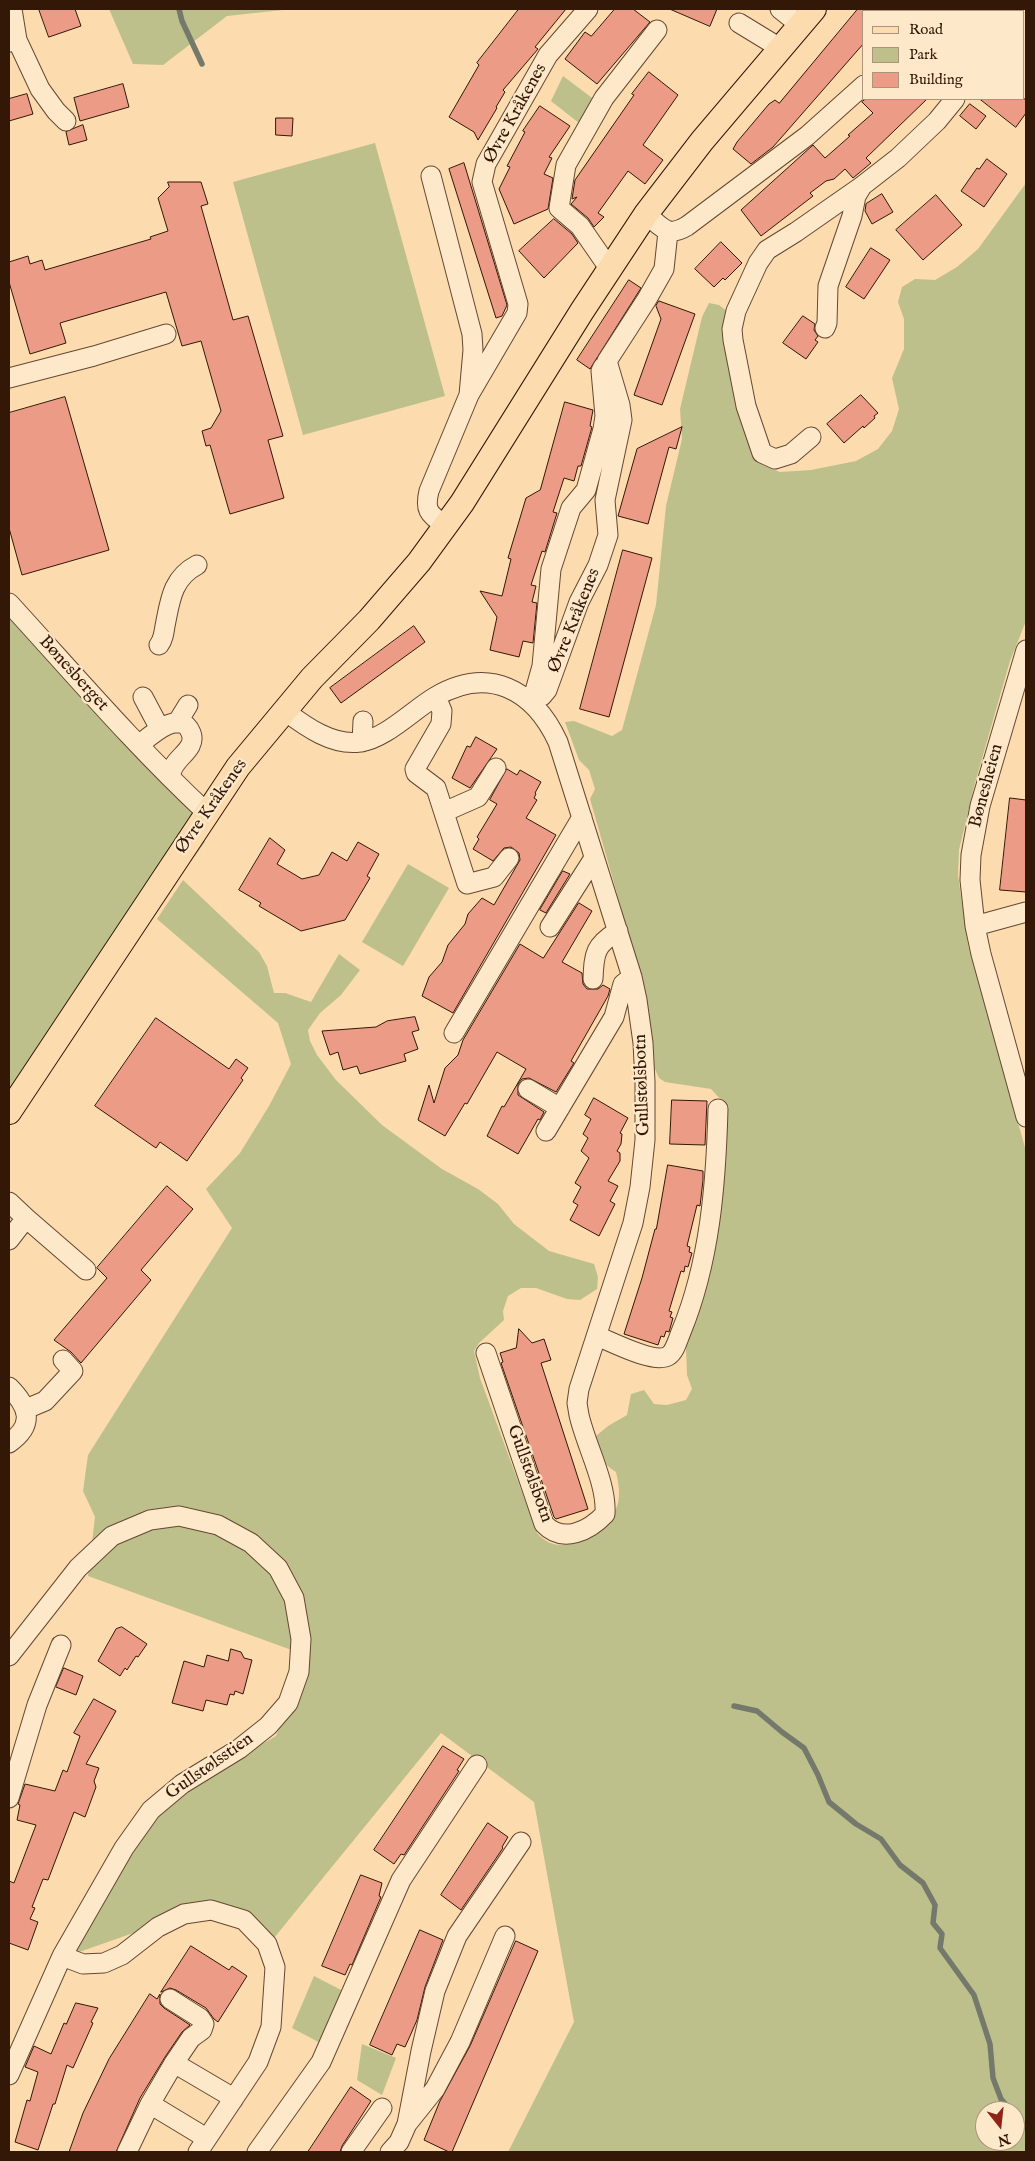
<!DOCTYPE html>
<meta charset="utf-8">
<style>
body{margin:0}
#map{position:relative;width:1035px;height:2161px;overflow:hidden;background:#fcdbae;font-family:"IM FELL English",serif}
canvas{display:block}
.frame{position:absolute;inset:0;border:10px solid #331707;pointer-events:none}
.legend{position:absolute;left:862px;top:10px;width:162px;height:90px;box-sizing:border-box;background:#fde8ca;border:1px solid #ac947c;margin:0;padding:6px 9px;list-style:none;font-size:15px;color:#331707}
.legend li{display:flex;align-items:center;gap:10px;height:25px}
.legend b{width:25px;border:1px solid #ac947c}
.north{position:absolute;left:975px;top:2101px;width:50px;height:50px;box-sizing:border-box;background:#fde8ca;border:1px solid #ac947c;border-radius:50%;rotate:164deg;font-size:14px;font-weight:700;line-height:20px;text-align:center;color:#331707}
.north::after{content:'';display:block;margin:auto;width:18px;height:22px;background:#8f2418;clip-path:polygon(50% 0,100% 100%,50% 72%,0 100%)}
</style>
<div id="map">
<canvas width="1035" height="2161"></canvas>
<div class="frame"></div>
<ul class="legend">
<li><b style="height:6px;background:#fcdbae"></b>Road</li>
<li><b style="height:14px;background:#bec08b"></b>Park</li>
<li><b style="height:14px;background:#ec9b87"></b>Building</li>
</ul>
<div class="north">N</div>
</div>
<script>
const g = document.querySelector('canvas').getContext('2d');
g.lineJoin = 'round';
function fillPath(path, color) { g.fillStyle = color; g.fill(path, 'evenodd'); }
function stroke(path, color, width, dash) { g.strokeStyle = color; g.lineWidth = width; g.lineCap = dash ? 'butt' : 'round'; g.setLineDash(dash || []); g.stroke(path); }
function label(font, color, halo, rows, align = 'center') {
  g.font = font + ' "IM FELL English",serif'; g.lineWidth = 4.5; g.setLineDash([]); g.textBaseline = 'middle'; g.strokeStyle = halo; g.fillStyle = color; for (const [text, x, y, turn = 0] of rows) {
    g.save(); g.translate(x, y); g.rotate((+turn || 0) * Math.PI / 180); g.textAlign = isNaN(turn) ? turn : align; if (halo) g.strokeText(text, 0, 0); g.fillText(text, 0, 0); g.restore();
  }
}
fillPath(new Path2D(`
 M109 9H292L227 16 163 65 133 64Z
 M563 76 608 110 593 134 551 101Z
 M375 143 445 396 303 435 233 182Z
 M1026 183V621L1010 661 975 783 959 850 958 875 968 945 1026 1151V2152H508L574 2022 534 1802 441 1733 274 1938 196 1911 65 1957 159 1804 276 1736 308 1656 88 1576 95 1517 83 1491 88 1455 232 1228 206 1189 240 1153 269 1106 291 1064 278 1023 157 919 183 880 259 952 267 966 274 993H285L311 1002 339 954 360 970 341 995 320 1013 308 1030 310 1041 317 1055 336 1080 382 1125 442 1169 478 1189 498 1204 514 1224 549 1251 594 1264 598 1277 597 1289 580 1300 567 1299 536 1288H521L508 1296 503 1311 504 1320 479 1343 474 1351 480 1378 537 1533C558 1556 578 1541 598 1526 603 1522 610 1518 613 1514 622 1502 619 1485 616 1472 602 1464 597 1452 596 1436L608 1426 627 1415 631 1394 644 1390 654 1404 667 1405 686 1400 692 1389 687 1375 686 1347 695 1313 708 1281 718 1222 723 1102 711 1089 665 1082 659 1078 654 1067 638 967 590 799 595 789 589 770 579 760 565 722 574 721 612 736 622 730 656 605 666 506 682 439 680 409 702 317 709 303 719 305 729 313 751 449 763 465 780 472 811 470 856 461 878 449 892 431 899 409 892 378 904 349V319L898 302 902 287 915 279 935 280 957 267 978 249ZM985 2111H1015V2141H985Z
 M9 614 74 690 193 811 205 842 9 1111Z
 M408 864 449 888 403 966 362 942Z
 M314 1976 347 1993 324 2045 292 2028Z
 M362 2044 396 2058 382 2095 357 2080Z`), '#bec08b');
stroke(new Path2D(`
 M179 9 182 21 202 64
 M734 1706 757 1711 782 1732 804 1748 818 1775 829 1802 856 1824 881 1839 900 1865 923 1883 935 1905 933 1923 942 1934 940 1948 974 1995 990 2044 993 2078 1001 2099 1012 2111
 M1015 2115 1026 2128`), '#74796c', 5.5);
const building = new Path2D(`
 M39 9H75L81 26 49 37Z
 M519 9H566L535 47 538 49 503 90 505 92 496 107 497 108 478 140 474 132 449 117 479 65 477 63Z
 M615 9H633L650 22 597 84 565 59 585 32 591 36Z
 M670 9H717L710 26Z
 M858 9H864V43L773 147 751 164 733 149 737 142 769 104 775 100 779 103Z
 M649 72 678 95 643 145 663 160 645 184 628 171 598 213 604 217 594 227 588 218 571 204 577 197 572 199 575 180 634 95 632 94Z
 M123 84 129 107 80 121 74 98Z
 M27 94 33 114 9 121V99Z
 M866 99H927L866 158 871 163 853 178 845 169 834 179 826 181 810 193 813 196 761 236 741 210 813 145 825 158 850 136 848 135 873 113 862 102Z
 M980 99H1026V113L1016 127Z
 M970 104 986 116 976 129 960 116Z
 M540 106 570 126 549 157 552 158 544 174 553 178 548 209 514 224 499 189 510 167 507 166 525 132 523 131Z
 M276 118H293L292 136 276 135Z
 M83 125 87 140 69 145 66 132Z
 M987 159 1007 174 984 207 961 191 977 168 979 169Z
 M464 163 507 305 502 316 496 318 449 169Z
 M168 182H201L208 204 201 206 233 320 248 316 283 436 268 440 284 498 230 514 210 445 206 446 202 431 211 428 221 411 201 341 182 346 166 292 60 323 66 343 30 354 9 282V262L28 256 30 264 42 260 45 270 151 239 150 237 168 231 158 198 169 187Z
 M882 194 893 212 872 224 865 211 866 204Z
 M936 195 962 225 923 260 896 230Z
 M554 219 572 234 578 243 544 278 519 251Z
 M721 242 742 263 725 280 723 278 714 287 695 269Z
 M871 248 890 260 864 299 846 287Z
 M629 280 641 288 590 369 577 360Z
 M659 301 695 314 662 405 634 395 661 319 656 306Z
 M803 316 815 324 814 330 818 336 815 340 818 342 806 359 783 343Z
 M861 395 878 413 874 416 875 418 864 428 863 426 844 443 827 424Z
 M65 397 109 550 22 575 9 528V413Z
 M565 402 593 410 590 426 592 427 581 466H578L574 481 564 478 553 512 557 513 545 552 542 551 531 585 536 586 532 602 537 603 533 643 523 641 519 657 490 650 497 617 480 591 502 596 511 559 508 558 526 498 540 490Z
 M682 427 676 449 669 447 648 524 618 516 637 449Z
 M623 550 652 558 609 717 580 709Z
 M414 626 425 642 341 703 330 688Z
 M476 737 497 749 470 788 452 778 467 746 470 747Z
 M507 769 517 775 520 770 541 782 535 793 536 794 534 798 537 800 526 818 556 835 453 1013 422 996 429 977 442 962 448 945 465 924 468 914 482 898 494 905 520 860 519 853 511 847 504 848 493 861 473 849 479 839 477 837 497 804 490 800Z
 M1010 798 1026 800V892L1000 890Z
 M270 838 285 850 277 864 302 879 319 875 332 852 347 861 358 842 379 854 367 876 370 878 345 920 301 931 259 906 261 903 239 890Z
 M563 871 570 874 546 913 540 910Z
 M579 903 592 911 562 962 582 973 583 984 587 989H598L603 985 610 989 608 996 571 1061 574 1063 556 1092 529 1078 522 1079 518 1084V1095L544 1112 540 1120 538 1119 518 1154 487 1136 502 1106 504 1107 526 1069 497 1052 467 1104 465 1103 445 1136 418 1120 429 1085 434 1103 445 1068 458 1055 463 1040 520 944 543 958Z
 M415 1017 419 1030 412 1032 418 1049 404 1054 406 1061 360 1074 357 1066 343 1070 338 1052 330 1055 322 1031 376 1027 387 1021Z
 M156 1018 229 1069 236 1059 248 1068 241 1078 243 1080 187 1161 160 1142 156 1148 95 1106Z
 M594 1098 628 1118 620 1133 622 1134 621 1144 617 1151 620 1153V1161L608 1181 618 1186 610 1201 615 1204 599 1236 570 1220 578 1205 573 1202 581 1187 575 1183 589 1158 581 1151 588 1138 583 1134 591 1119 585 1115Z
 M672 1100 707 1101 705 1145 670 1144Z
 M668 1165 703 1171V1180L700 1206 697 1205 687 1246 690 1247 689 1252 692 1253 688 1267 685 1266 684 1272 681 1271 669 1311 672 1312 670 1317 673 1318 669 1332 666 1331 664 1337 661 1336 658 1345 624 1334 642 1278 655 1229H656Z
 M167 1186 193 1209 141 1270 151 1280 81 1363 71 1352 54 1340 107 1278 97 1268Z
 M519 1329 532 1343 544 1339 551 1360 541 1363 588 1509 556 1519 554 1517 501 1363 503 1362 500 1353 516 1348Z
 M122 1627 147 1644 138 1657 136 1656 127 1670 125 1668 120 1676 98 1661 116 1629Z
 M231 1649 241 1652 244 1658 252 1660 243 1694 235 1691 234 1695 230 1694 227 1705 206 1700 203 1711 172 1703 184 1661 204 1667 207 1655 228 1661Z
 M64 1668 83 1676 76 1695 56 1687Z
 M94 1699 116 1711 86 1764 99 1768 94 1781 96 1787 85 1817 74 1812 48 1880 43 1879 32 1907 35 1908 30 1919 38 1922 28 1950 9 1943V1881L14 1883 36 1825 17 1820 20 1805 18 1804 25 1784 55 1791 63 1770 67 1772 80 1736 74 1733Z
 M443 1746 464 1759 457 1770 459 1771 404 1855 401 1854 394 1864 374 1850Z
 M488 1823 508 1837 502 1847 503 1848 461 1910 441 1895Z
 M361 1875 382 1883 379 1896 381 1897 352 1965 350 1964 345 1975 322 1966Z
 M420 1930 443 1940 425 1987 417 2020 410 2036 405 2047 397 2044 392 2055 370 2045Z
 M516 1941 538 1951 452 2152H449L424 2140 440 2101 470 2046Z
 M191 1946 229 1970 232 1966 247 1976 218 2022 214 2019 206 2008 176 1990 170 1988 161 1992Z
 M150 1994 157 1999 160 1994V2004L164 2008 190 2025 182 2032 165 2057 140 2098 116 2152H69L83 2113 109 2059Z
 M76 2003 98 2008 91 2022 93 2023 73 2068 67 2065 55 2104H53L38 2150 15 2142 27 2100 30 2101 38 2072 25 2067 34 2046 51 2054 64 2023 66 2024Z
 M351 2087 371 2101 342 2146 340 2152H308Z`);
fillPath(building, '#ec9b87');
stroke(building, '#331707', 1);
const minor = new Path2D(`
 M780 9 800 25
 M916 11 917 9
 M1007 11 1009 9
 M739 23 780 48
 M17 40 40 89 56 111 66 121
 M9 42 17 40 12 9
 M431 176 472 334 473 350 469 395 429 491C424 512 430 514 446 526
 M646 214C662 227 667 238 687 226L807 136 864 85
 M609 268 580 226 559 208 566 165 604 98 657 30
 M825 328 827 323 828 286 852 216 856 196 862 186
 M9 378 94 356 166 334
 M469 395 517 313 518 304 482 182 486 164 548 55 588 9
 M811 437 791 454 775 459 762 453 746 406 733 340 732 329 736 311 758 263 767 250 796 232 862 186 898 158 937 121 955 99
 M9 603C74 674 136 747 207 813
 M159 645C163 640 164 633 165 626 170 601 172 578 197 565
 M1026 650 980 806 971 855 970 880 975 926 981 954 1026 1117
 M535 691 542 666 551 569 571 508 586 490 603 429 605 416 601 371 603 367
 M143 697 160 729
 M436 697 442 711 441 724 415 769 416 773 436 788 467 884 494 877 509 858
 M531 702 542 696 547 690 579 602 598 565 608 535 605 500 622 420 620 405 607 361 647 299 664 269 668 232
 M285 711C306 727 333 746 360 742 385 739 413 710 435 697 489 665 534 690 558 742L632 977 637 1000 643 1043 645 1082V1140L640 1187 633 1223 579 1389 577 1403 579 1415C586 1446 607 1483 605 1514 589 1531 563 1544 544 1524L486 1353
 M177 723 188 705
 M362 742 363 721
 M139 745C150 736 181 707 191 733 198 751 169 759 171 777
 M444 812 478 797 496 768
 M975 926 1026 912
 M550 927 594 858
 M593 979C594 953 595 945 618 931
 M454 1033 582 817
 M528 1089 560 1108
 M546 1131 614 1017 623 984 632 977
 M9 1202 26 1218 9 1240
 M26 1218 86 1270
 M597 1336C612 1342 654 1364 668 1356 675 1352 678 1339 681 1332 710 1262 716 1184 718 1109
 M9 1387C29 1407 35 1425 9 1443
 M26 1409 45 1401 73 1371 63 1360
 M9 1656 78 1568 112 1536 150 1520 179 1516 218 1525 251 1543 278 1568 294 1598 301 1639 299 1672 288 1703 268 1726 239 1749 182 1784 151 1810 124 1848 62 1956 83 1964 104 1963 122 1955 158 1927 184 1914 211 1910 244 1920 267 1944 275 1967 271 2027 258 2062 198 2152
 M9 1798 37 1705 61 1645
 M174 2063 225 2093 233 2100
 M9 2075 62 1956
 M150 2104 198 2133 206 2140
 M407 2124 421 2051 435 1991 457 1936 521 1842
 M127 2152 150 2104 174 2063 191 2038 202 2030 204 2024 200 2018 170 1999
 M257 2152 321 2062 401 1880 477 1765
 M351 2152 382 2108
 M390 2152 399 2142 407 2124 435 2089 460 2042 505 1936`);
const major = new Path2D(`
 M9 1112 238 767 312 678 369 620 419 562 462 503 582 311 646 214 702 141 814 9`);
stroke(minor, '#654831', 21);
stroke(major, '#331707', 26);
stroke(minor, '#fde8ca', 19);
stroke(major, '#fcdbae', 24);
label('18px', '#331707', '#fde8ca', [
 ["Øvre Kråkenes",516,114,-61],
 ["Øvre Kråkenes",575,621,-68],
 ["Bønesberget",73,674,48],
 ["Bønesheien",987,786,-75],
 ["Øvre Kråkenes",212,807,-55],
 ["Gullstølsbotn",643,1085,-92],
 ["Gullstølsbotn",529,1474,70],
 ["Gullstølsstien",210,1767,-35]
]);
</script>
